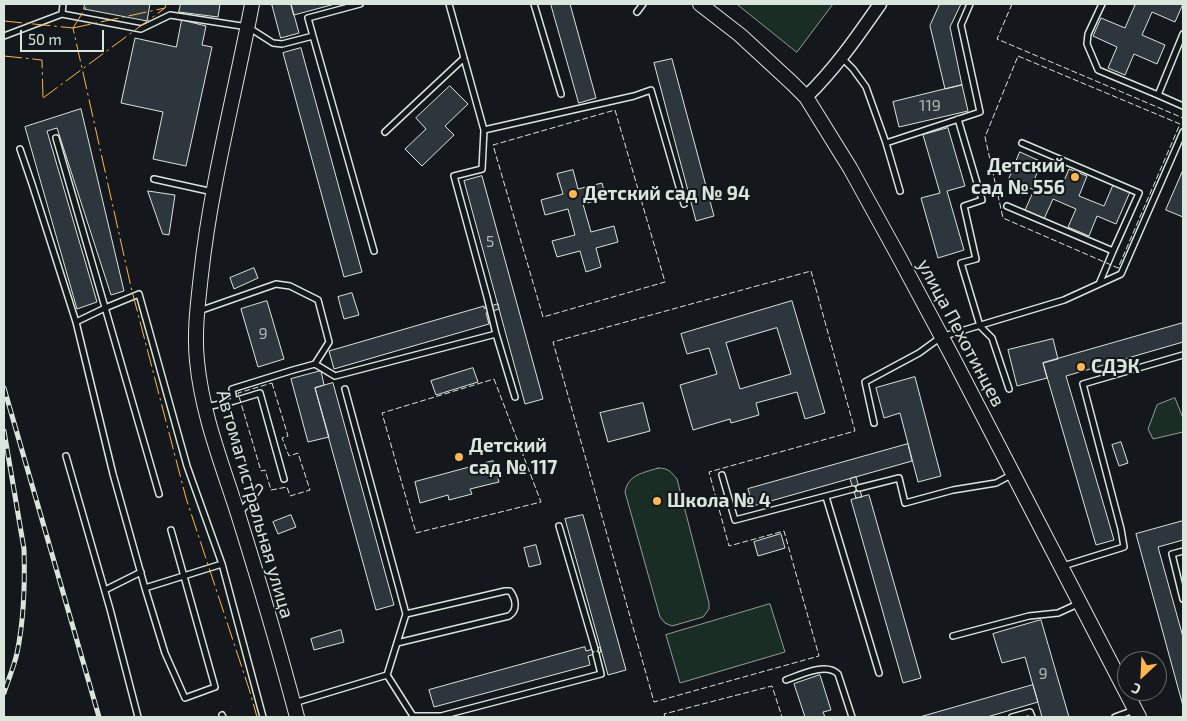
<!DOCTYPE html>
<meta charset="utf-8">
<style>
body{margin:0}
#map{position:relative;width:1187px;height:721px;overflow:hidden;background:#14181c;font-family:"Exo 2",sans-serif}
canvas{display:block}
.frame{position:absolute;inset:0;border:5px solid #d8e6dc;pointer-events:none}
.north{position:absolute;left:1117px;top:651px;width:50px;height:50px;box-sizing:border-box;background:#14181c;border:1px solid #626a69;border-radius:50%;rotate:205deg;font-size:14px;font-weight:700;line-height:20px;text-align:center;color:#d8e6dc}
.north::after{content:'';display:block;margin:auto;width:18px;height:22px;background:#ffb74d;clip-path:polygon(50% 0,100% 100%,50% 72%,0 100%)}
.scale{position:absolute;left:20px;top:30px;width:84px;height:22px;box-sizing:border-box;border:2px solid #d8e6dc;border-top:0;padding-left:6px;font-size:15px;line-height:18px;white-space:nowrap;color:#d8e6dc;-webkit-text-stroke:4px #14181c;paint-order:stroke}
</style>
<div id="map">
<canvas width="1187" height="721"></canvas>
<div class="frame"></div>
<div class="north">С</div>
<div class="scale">50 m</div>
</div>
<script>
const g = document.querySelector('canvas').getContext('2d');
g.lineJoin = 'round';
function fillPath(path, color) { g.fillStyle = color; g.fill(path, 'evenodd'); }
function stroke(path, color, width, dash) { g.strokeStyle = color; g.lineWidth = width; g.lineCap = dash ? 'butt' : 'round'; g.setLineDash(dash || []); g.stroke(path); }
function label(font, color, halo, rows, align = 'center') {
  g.font = font + ' "Exo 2",sans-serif'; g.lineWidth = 4; g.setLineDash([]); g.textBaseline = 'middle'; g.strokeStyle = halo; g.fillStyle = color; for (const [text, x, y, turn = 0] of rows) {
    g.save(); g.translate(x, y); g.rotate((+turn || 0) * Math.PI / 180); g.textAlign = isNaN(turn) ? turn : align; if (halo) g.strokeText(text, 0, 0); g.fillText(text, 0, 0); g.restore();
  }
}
const green = new Path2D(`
 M737 4H833L797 52Z
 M1175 398 1183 418V432L1153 439 1148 429 1157 405Z
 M658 468C669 468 671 472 677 479L709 603V609L703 617 672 626 665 623 660 617 625 492C628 474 644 473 658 468Z
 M770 604 785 652 680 683 666 635Z`);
fillPath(green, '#1a2d24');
stroke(green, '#939e99', 1);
const building = new Path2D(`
 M85 4H150L147 21 84 9Z
 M181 4H220L218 17 179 12Z
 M272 4H291L299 33 281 38Z
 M291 4H335L294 15Z
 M551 4H570L596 98 579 103Z
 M940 4H961L950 27 962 85 945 89 930 26Z
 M1132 4H1183L1175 22 1152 12 1142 35 1165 45 1157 64 1134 54 1125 75 1108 68 1117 47 1093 36 1101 18 1125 28 1135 5Z
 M182 20 206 26 202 45 212 47 186 166 153 159 163 112 121 103 135 38 176 47Z
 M301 48 362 272 344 277 283 53Z
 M672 59 714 216 696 221 654 63Z
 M962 85 968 111 899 127 893 102Z
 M450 86 468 104 445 126 454 135 422 166 405 149 426 129 416 118Z
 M81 109 124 291 111 295 57 128 47 131 97 302 77 309 25 127Z
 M948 128 965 186 947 191 964 250 938 258 921 198 940 193 923 135Z
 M1020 152 1042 162 1034 180 1060 190 1069 169 1087 176 1079 196 1104 206 1113 185 1130 192 1116 224 1097 216 1089 236 1068 227 1076 209 1053 199 1044 219 1025 210 1034 190 1009 179Z
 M573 170 578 189 602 183 606 198 583 204 591 232 614 226 618 242 596 248 601 267 586 272 580 251 557 257 552 241 575 235 568 209 545 215 541 200 563 194 557 174Z
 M1183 170V217L1166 210Z
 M482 176 543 399 525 404 464 181Z
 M148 191 175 195 169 235 163 234Z
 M254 268 258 278 234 289 230 278Z
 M352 293 359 315 344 319 338 297Z
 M267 301 284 359 258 367 241 309Z
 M792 301 825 413 805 419 797 392 756 403 759 415 731 423 730 419 693 430 680 385 717 374 709 348 687 354 681 334ZM777 328 791 374 740 389 726 343Z
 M498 304 499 309 486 313 489 324 334 369 329 351 484 306V308Z
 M1183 323V342L1066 376 1114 540 1096 545 1043 363Z
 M1053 339 1058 359 1043 363 1047 378 1017 386 1008 350Z
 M473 368 478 382 436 395 431 381Z
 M321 371 324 385 315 388 329 437 308 442 291 379Z
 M915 377 941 476 918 482 900 413 884 418 876 388Z
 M333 383 394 605 376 610 315 388Z
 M643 403 650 431 608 442 600 413Z
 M1121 442 1128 463 1119 466 1112 445Z
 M908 444 912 461 753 506 748 489Z
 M493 461 499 482 470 489 472 494 449 500 448 495 420 503 415 482Z
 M856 477 862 497 856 498 850 479Z
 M869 495 921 678 903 683 851 500Z
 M291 515 296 527 278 534 273 522Z
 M583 515 626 670 608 675 565 519Z
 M1183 521V540L1158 547 1183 637V706L1136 534Z
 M781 534 785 548 758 556 754 542Z
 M536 545 541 564 529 567 524 548Z
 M1041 620 1069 717H1042L1025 657 1002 663 993 634Z
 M341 630 344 642 314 650 311 639Z
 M585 647 586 651 600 647 601 652 588 656 590 665 434 707 429 690Z
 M820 675 831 710 823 712 825 717H803H805L794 684Z
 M1033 685 1038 702 987 717H920Z`);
fillPath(building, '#2c363c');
stroke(building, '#d8e6dc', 1);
const service = new Path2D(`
 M63 4 62 14 141 29 170 15 248 27 273 43 282 44 313 36 308 18 360 4
 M449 4 484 130 634 96 651 90 684 204
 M534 4 561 94
 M1102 4 1088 34 1087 44 1098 70 1158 95 1183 34
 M637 12 643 4
 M4 36 62 14
 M313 36 374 251
 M842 58 853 69 866 87 886 143 980 112 961 25 970 4
 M1158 95 1183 106
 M958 119 982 200 964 206 976 259 961 263 980 326 992 338 1009 389
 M484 130 482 169 454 176 487 297 496 334
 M385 132 464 58
 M56 138 159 494
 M886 143 900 191
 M20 149 32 184 76 322 113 474 145 588 165 653 185 698 215 687 171 530
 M154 179 213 192
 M1007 206 1113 251 1139 193 1022 143
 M1099 284 1113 251
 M199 311 276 284 290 286 318 300 329 342 315 364 293 370 232 389 234 401 206 407
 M76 322 105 308 139 294 187 466 222 564
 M315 364 335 376 496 334 515 397
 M234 401 260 393 284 479
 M874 423 865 382 919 353 941 337 1064 300 1121 274 1183 132
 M66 456 110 609 138 717
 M722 475 735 520 853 489
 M859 488 899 478 905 503 953 490 996 483 1013 474
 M826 497 879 673
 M239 513 251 500 259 488
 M559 526 595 649
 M1183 551 1172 554 1183 599
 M1063 566 1124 547 1121 529 1083 384 1183 355
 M145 588 222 564 263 717
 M105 590 141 572
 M953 636 1029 616 1058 613 1080 603
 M397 643 509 616C518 610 516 599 510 591H505L406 614
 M387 675 413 716H441L601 674 596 654
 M786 680C800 675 826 662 838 674L852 717
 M294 703 387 675 406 614 398 584 345 389
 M222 715 223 717
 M1012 717 1030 712 1032 717
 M1115 717 1134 710`);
const tertiary = new Path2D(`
 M806 97C835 69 857 37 880 4`);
const secondary = new Path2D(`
 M252 4C235 94 211 183 201 275 198 303 194 332 197 361 202 414 222 464 238 514 259 581 279 649 297 717
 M700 4 740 35 792 83 806 97 850 168 899 257 952 356 1139 717`);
stroke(service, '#d8e6dc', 8);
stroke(tertiary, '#d8e6dc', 15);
stroke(secondary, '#d8e6dc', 16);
stroke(service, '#14181c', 5);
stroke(tertiary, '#14181c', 12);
stroke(secondary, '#14181c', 14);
const rail = new Path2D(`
 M4 388 99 717
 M4 431 24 549C25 582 24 620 17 653 14 667 8 680 4 693`);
stroke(rail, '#d8e6dc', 5);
stroke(rail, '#14181c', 3, [9]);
stroke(new Path2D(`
 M1012 4 997 39 1183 118
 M1018 56 1180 124 1118 268 1003 218 985 137Z
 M615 110 665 282 543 317 493 145Z
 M811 271 855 431 709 472 729 546 784 531 819 656 654 702 553 342Z
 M494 379 541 502 416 533 382 413Z
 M272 383 288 436 282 438 289 456 298 453 310 490 290 496 287 487 271 490 265 470 261 471 238 393Z
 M665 717 664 714 772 686 782 717`), '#d8e6dc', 1, [6, 2.5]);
stroke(new Path2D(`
 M4 21 73 28 131 287 186 498 250 692 257 717
 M73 28 165 8 166 4
 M73 28 88 4
 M4 56 42 60 43 98
 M43 98 165 8`), '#ffb74d', 1, [18, 4, 2.5, 4]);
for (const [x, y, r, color] of [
 [1075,177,5,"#ffb74d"],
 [573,194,5,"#ffb74d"],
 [1081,367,5,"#ffb74d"],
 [459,457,5,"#ffb74d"],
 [657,501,5,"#ffb74d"]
]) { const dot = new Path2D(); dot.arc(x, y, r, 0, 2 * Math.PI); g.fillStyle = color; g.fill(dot); stroke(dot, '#14181c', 2); }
label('16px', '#adbab4', null, [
 ["119",930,106],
 ["5",490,242],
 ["9",263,334],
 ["9",1043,674]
]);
label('bold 19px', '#d8e6dc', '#14181c', [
 ["Детский",1065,166,"right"],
 ["сад № 556",1065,188,"right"],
 ["Детский сад № 94",583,194],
 ["СДЭК",1091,367],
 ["Детский",469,446],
 ["сад № 117",469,468],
 ["Школа № 4",667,501]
], 'left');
label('19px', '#d8e6dc', '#14181c', [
 ["улица Пехотинцев",961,333,62],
 ["Автомагистральная улица",255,504,74]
]);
</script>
